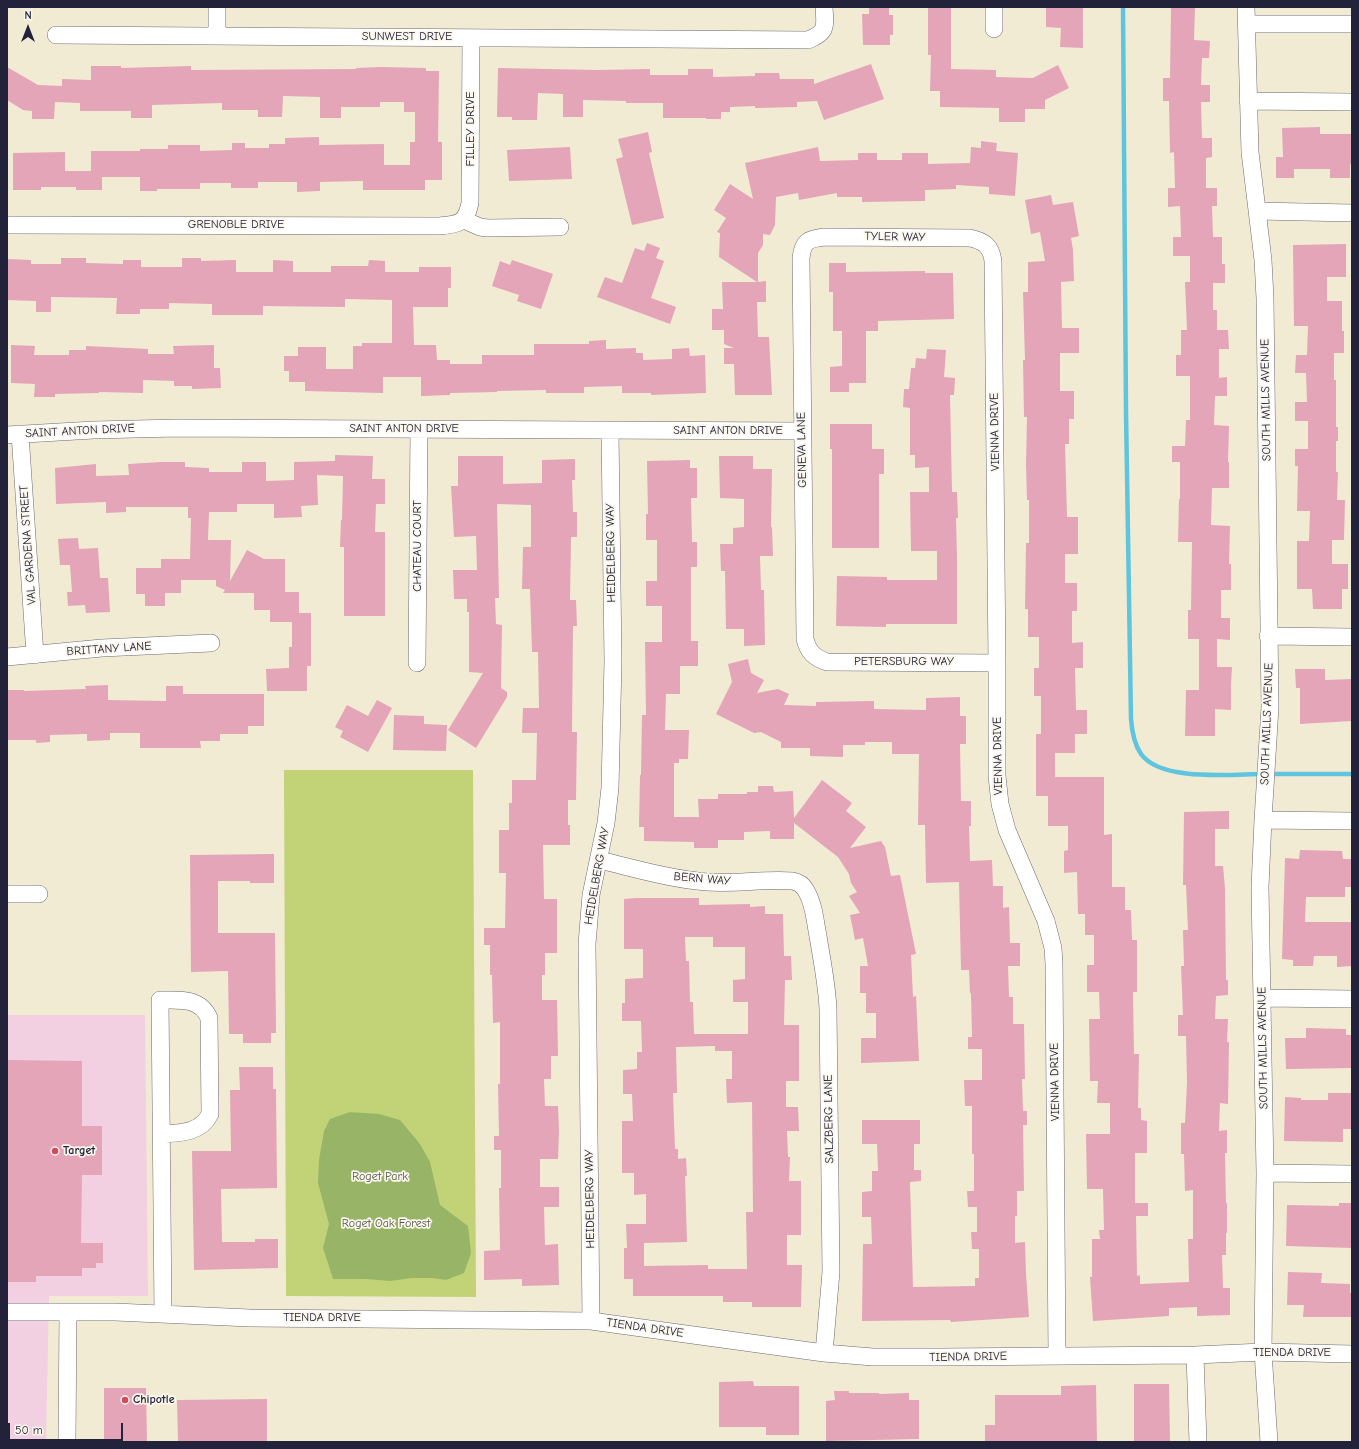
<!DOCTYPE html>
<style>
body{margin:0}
#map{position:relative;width:1359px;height:1449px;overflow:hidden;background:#f2ebd4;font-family:"Comic Neue",sans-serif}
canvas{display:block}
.frame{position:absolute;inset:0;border:8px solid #22223b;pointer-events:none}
.north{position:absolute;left:8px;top:8px;width:40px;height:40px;-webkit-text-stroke:3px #fbf7ec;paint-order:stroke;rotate:0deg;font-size:11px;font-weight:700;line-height:16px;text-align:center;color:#22223b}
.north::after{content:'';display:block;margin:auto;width:14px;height:18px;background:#22223b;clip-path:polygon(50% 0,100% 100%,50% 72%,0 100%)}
.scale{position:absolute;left:8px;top:1423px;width:115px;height:18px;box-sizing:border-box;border:2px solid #22223b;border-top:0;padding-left:5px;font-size:12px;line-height:14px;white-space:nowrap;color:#22223b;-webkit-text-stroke:3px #fbf7ec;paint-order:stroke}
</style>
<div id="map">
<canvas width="1359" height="1449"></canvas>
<div class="frame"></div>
<div class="north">N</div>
<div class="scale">50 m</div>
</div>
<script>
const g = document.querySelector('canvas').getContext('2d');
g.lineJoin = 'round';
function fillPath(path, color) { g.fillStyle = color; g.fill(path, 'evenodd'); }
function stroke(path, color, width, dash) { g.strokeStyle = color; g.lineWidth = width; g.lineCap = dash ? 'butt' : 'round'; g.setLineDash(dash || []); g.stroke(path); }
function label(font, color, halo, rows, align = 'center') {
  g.font = font + ' "Comic Neue",sans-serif'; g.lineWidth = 3.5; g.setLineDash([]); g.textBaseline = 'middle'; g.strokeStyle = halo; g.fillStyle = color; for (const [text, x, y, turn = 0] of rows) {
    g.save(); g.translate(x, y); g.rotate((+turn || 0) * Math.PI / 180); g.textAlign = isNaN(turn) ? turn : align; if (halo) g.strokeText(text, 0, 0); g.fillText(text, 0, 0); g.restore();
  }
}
fillPath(new Path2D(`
 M7 1015H145L148 1296H49L46 1442H7Z`), '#f2cfe1');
fillPath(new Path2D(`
 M284 770H473L476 1297 286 1296Z`), '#c1d376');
fillPath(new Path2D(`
 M350 1112 379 1114 400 1120 420 1144 430 1162 440 1205 468 1226 471 1253 464 1273 446 1280 432 1278H412L390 1281 366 1279H333L323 1248 329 1224 318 1183 319 1160 324 1131 330 1119Z`), '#98b567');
stroke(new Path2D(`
 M1123 7 1126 412 1131 719C1132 732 1134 744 1141 754 1161 782 1232 774 1263 774
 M1270 774H1352`), '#5fc4dd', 4.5);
fillPath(new Path2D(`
 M869 7H889V15H893V35H890V45H863L862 14H869Z
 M928 7H951V69L996 70V77L1033 78 1058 65 1069 88 1045 100V109H1025V122H999V108L940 107V91H930L931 55H928Z
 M1046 7H1083V48L1060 47 1061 28 1046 27Z
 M1171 7H1195L1194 40 1210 41 1209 58H1202L1201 85H1210V102H1201L1202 138H1212V157L1206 158V188H1217V206H1212L1213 237H1222V264H1225V283H1213V310H1217V330H1228L1229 349H1219V378L1227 377V396H1215L1214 425 1229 426 1228 462H1229V488H1212L1211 525 1230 526 1229 564H1231V590H1221V618H1230V640L1217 639V667H1232L1231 684V710L1215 709V736H1185L1186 690H1199V639H1188V610H1191L1192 542H1178L1179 499H1180V462H1172V446H1185L1186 420H1190V376H1176V355H1181V330H1187L1185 282H1190V256H1173V237H1181L1180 206 1168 207V188H1175L1174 152 1170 153 1169 101H1163V78H1170Z
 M871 64 884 99 824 120 817 101 797 102V107L755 108V106L730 107V112H721V119H706V118H663V103H626V101L583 100V117H563V94L538 93 537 120H512V117H497L498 68 598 70 650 69V75H688V69H713V77L755 76V73H779L780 79H814V84Z
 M91 66H121V68L191 66V70L356 69V68L380 67 426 68V71H439L438 142H442V180H425V190H363V181L320 182V191L297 192V182H258V188H231V183H200V189H157V191H140V177H102V190H76V187H41V190H13V153L65 152V171H91V151H140V149H168V145H200V151L232 150V143H245V148H269V144H285V138L319 137V145L384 144V165H410V142H415V112H404V102H380V107H341V118H320V97L283 96 282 117H258V110H222V103L152 105V118H131V111H80V103L55 102 54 119H32V111L23 110 7 100V67L38 85 62 86V79L91 80Z
 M1320 127V134H1352V164H1350V178H1330V169H1294V178H1276V157H1283L1282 128Z
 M648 132 652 152 649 153 664 218 632 225 616 159 623 157 618 139Z
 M981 141 997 143 996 151 1018 153 1015 196 989 194V187L956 185V189L925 190V201L862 202V197H837V193L799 200 798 193 776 197 775 225 770 235 763 234V245L758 253V282L766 281V302H757L758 337H769L772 395H735L734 364H724V348H734L724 344V330H712V309H723L722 282H757L719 257 720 233 717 232 726 218 714 210 730 184 753 199 745 163 818 147 820 161 858 160V153H877V160H902V153H928V164L970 163 971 147 981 148Z
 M570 147 572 179 509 181 507 150Z
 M1051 195 1053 205 1073 202 1079 236 1071 238 1073 250 1074 281 1061 282 1062 328H1079V353H1060V391H1074V419H1069V444H1065L1067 517H1078V554H1065V583H1077V611H1072V643L1083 642V668H1075L1076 710H1087V734H1075V753H1055V777H1104V835L1112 834V887H1125V910H1131L1132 940H1137V992H1133L1134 1054H1139L1138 1108H1141V1120L1147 1121V1153H1135V1203H1148V1216H1136L1137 1276 1140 1275V1284L1189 1282 1188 1239H1193V1190L1185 1191 1184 1154H1181V1123H1185L1187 1083 1186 1036H1178V1015H1183L1181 966H1184L1183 930H1188L1186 885H1183L1184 812 1229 811V829H1215V866H1223L1225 888 1226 980H1228V995L1216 996 1215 1019H1228L1227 1042H1229L1228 1104 1220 1103 1219 1131 1227 1130V1153H1225L1226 1203H1227V1233H1226V1255H1222L1223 1288H1230V1315L1197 1316V1307L1169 1308V1316L1093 1321 1090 1277H1092V1239H1100L1099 1230H1104L1103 1189H1087L1086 1134H1110V1103H1097L1098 1081H1090L1089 1019H1100L1099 992H1087V965H1094V935H1085V914H1078L1077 872 1064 873V851L1068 850V826H1048V796H1036V734H1041V696H1034V668H1039V637H1028V609H1025L1026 543H1029V500H1027L1026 464 1027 417H1024L1023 360H1025L1023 292H1028V262L1045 261 1040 232 1031 234 1025 200Z
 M647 243 660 248 656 258 664 261 651 298 676 307 670 324 597 297 605 277 622 283 635 248 644 251Z
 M1346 244V277H1327V301H1342V331H1344V353H1334V380H1336V427H1338V441H1336V472H1338L1337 500H1345L1344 540H1332V564H1348V589H1342V609H1313L1312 589H1297V541H1309L1310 511H1297L1298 466H1295V449H1308V421H1295V402H1307L1306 373H1295L1296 355H1307L1308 326H1294L1293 245Z
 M61 258H86V263L123 264V260H141V267H182V258H201V261L236 260V272H273V260L293 261V272H331V266H368L369 260 385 261V272H419V267H451V288H448V307H413L414 345H436L437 360H450V364H482V355H534V344H589V341L606 340V349L636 348V353H643V360L672 359V349L689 348 690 356 705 355 706 393 651 395V393H622V386L584 387V393H546V390L497 391V392L450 393V395L421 396V377H383V393L305 391V382H289V371H284V356H298V347H326V369H353V346H362V343H392V300L345 299V307L263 306V315H212V304L169 303V309H140V314H116L117 298 51 297V312H36V301L7 300V259L31 260V264H61Z
 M512 260 553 274 541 309 517 301 519 295 492 286 500 261 510 265Z
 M829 263H846V272L925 271V273H953L954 319 878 321V331H866V383H849V392H830V367L842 366V331H833V292H829Z
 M11 345 35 346 34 355H69V350H86V346L148 349V354H174L173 346 214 345V368H220L221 388 192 389V386H174V381L143 380V393L99 392V393L55 394V397H34L35 384 11 383Z
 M927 349 946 350 944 377 955 378 954 395H950L952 492H957L958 518H956L957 558V624H886V627L836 626 837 576 887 577V580H937V551H911L910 492H929V467L915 468V455H910V408L903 407 904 389H909L911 368H915L916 358 926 359Z
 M830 424H872V449H884V474H879V548H832V449H830Z
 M335 455 373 456 372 479H385V504H376L375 532H385V616H344V547H340L341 520H342L343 476 317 475 318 505 301 506 302 517 274 518V504H237V512H209L208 540H231L230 581 247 550 264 559H285V592H299V613H311V666H307V691H267L266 669 289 668V647H292V622H270V610H254V593H223L225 590 216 586V580H181V593H165V606H145V594H136V568H161V559H190L191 518H188V507H126V512L106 513V502L56 504 55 468 96 464V476L129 475 128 464 161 462H185V467L209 468V472H242V462H266V481L294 480V462L335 461Z
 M458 456H503V484L542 483V460L575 459V480H572L573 512H577V537H571L570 600H576L577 626H573L572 732H577L576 800H568V825H570V845H543L544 899H557V953H545V975H542V1000H557L558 1056H551V1079H544L545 1106H558L559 1131 558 1159H540V1187H559V1207H544L545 1245 558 1244 559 1285 522 1286V1279L484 1280V1251L500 1250 499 1188H501V1150H494V1136H499L498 1084H500V1022L493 1023 492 975H490V945H484V928H505L506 873H499V830H509V803H512V780H536L537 733H522L523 708H539L538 652H532L530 589H522L523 547H531V505L497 504 499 598H495L496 624 502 625 501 688 507 692V697L476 748 448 730 483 673 469 672V612H467V599H454L453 570H477L476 536 454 537 451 486H458Z
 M719 456H753V469H772L771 527H772L773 556H760L761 590H764L765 645 744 646V629H726L725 571H721L720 544H733V528L744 527V499L720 498Z
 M690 460V468H697V498H691L692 542H697V567H691V641H698V666H680V694H666L665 730H689L688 759H679V763H674V817H699L698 799H718V794H747V792H758V786H773L774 792 793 791 794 818 822 780 852 803 846 811 866 827 850 848 881 841 885 847 891 876 900 875 916 954 911 955 913 997 916 996 919 1061 861 1063V1038H876V1013H866V993H860V966H868L863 938 855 940 850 915 860 913 849 896 857 892 851 883 849 874 838 857 794 823V839H770V831L744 832V840H718V848H694V842L644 841V827H639L640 775H641L642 715H646L645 642H662V606H646V581H657V540H646V514H648L647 461Z
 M78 538 79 549 98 548 100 578H108L110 612 86 613 85 605 68 606 67 592H72L70 565H60L58 539Z
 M748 659 751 673 764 680 757 693 778 689 789 694 784 705 816 706V702L874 701V709L926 710V698L960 697V716H966V744H960L961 801H971V826H969L970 861 992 860 993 886H1003V908L1009 907 1010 943H1020V966H1008L1009 997H1013V1024H1024L1025 1079H1022L1023 1111H1027V1125H1023L1024 1191H1017V1216H1015V1243L1025 1242 1026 1274 1029 1317 951 1322 950 1320 862 1321 863 1244H872L871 1217H862V1192L872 1191V1171H878L877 1144H862V1120H920V1144H914V1170H921V1181L910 1182 913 1287 975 1286V1278H979V1249H972L971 1232H977V1207H968L967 1191H974V1154H972V1106H965L964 1080H982V1049H968V1037H972L971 993H970L969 970H961L959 882 926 883 925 825H918L919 754H892V742H865V745H843V757L810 756V748H781V742L761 732 754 733 716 714 732 682 728 664Z
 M1295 669H1325V680L1352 679V721L1300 724V688H1296Z
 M108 685V700L166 701V686H183V694H264V726H248V734H220V741H200L201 748H140V733H110V740L87 741V734L50 735V742L36 743V740H7V690H24V691L86 689 85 686Z
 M377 700 392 708 368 752 340 737 343 731 335 727 347 705 368 716Z
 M394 715 424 716V724L447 725 446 751 393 750Z
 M1300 850 1342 851 1343 859H1352V887H1345V897H1306L1305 922H1352V966L1337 967V956H1314L1313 966H1293V960L1282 959 1285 858 1299 859Z
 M274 854V883H250V881H218V933H275L276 1033H271V1043H243V1034H229L228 971 191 972 190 855Z
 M636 898H699V905L750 904V907L765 906V914H783L784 956H791L792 980H785L784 1025H799V1081H786V1107H798L799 1131H787L788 1157H790L789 1181H801V1235H787V1265H802L801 1307H752V1302H723V1296H633V1279H624V1248H627L626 1224H646V1194L634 1195V1173H622V1121H633L632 1094H623V1070L637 1069V1052H642L641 1021H622V1003H625V979L643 978V949H624V899ZM685 937H713V947H745V979L733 980V1002H748V1034H694L693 1002H690L689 961H686ZM715 1046V1051H732V1079H726L727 1103 752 1102 753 1212H746L747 1269H708V1265L644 1266V1243L687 1242 685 1176H687L686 1158 678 1159V1149H675L673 1093H677L676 1047Z
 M1306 1028 1346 1029V1035H1352V1068L1286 1069 1285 1038H1306Z
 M7 1060 82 1061V1126H102V1175H82L81 1243H103V1263H96V1268H82V1276H36V1282H7Z
 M239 1067H273V1089H276L277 1188 221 1189 222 1242H255V1239H278V1268L194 1270 192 1151H231L230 1090H240Z
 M1328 1093H1352V1129H1343V1142L1284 1141 1285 1097 1301 1098V1100H1328Z
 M1339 1203H1352V1248L1286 1246 1287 1205 1339 1206Z
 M1288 1272 1322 1273 1321 1283 1350 1284V1293H1352V1317H1303L1304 1305H1287Z
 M753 1381 754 1386H799V1435H766V1427H719V1382Z
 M1134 1384H1169L1170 1442H1134Z
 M1096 1385 1097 1442H1072V1441L985 1442V1425H995V1395H1061V1386Z
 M104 1388H146L147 1442H104Z
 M834 1391H849V1393H879V1394L909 1393V1400H919V1439L826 1441V1401L835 1400Z
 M267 1399V1442H178L177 1400Z`), '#e3a5b7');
const minor = new Path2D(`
 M217 7V36
 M1246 7 1250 152 1263 260 1265 298 1270 707 1263 820 1260 887 1265 1173 1263 1352 1269 1442
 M1246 24H1352
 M994 29V7
 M56 35 808 40C828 32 825 26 824 7
 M1248 101 1352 102
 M1257 211 1352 213
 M464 220 480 227 487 228 560 227
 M7 225 439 226C458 224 466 224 470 203L471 38
 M20 434 35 655
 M7 435 94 430 177 428 802 431
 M1268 636 1352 637
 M7 657 102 648 211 643
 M417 663 419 429
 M997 663 827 662C815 658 808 652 805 639L801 258C803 241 808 239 824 237L970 238C984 241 991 246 993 261L997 663V776L1000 804 1007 830 1046 921 1053 948 1054 964 1057 1356
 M1263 820 1352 821
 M599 860C634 868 670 879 707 882 736 884 764 879 793 881 798 882 802 884 805 889 814 903 815 921 818 936 822 961 827 985 828 1009L831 1272 824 1353
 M7 894H39
 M1262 998 1352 999
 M162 1134C180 1133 201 1133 210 1114L209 1018C200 997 179 1000 160 1000L163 1314
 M1265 1173 1352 1174
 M7 1312H115L250 1318 591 1321 824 1353 873 1357H940L1195 1355 1263 1352 1352 1354
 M591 1321 587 944 591 895 606 823 610 788 613 662 610 431
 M1195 1355 1198 1442
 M67 1442 68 1312`);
stroke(minor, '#6b6871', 18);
stroke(minor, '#fff', 17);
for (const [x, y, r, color] of [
 [55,1151,4,"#d1495b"],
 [125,1400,4,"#d1495b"]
]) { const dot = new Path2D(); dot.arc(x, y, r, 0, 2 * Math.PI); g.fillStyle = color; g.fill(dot); stroke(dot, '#fbf7ec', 1.5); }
label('12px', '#22223b', '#fbf7ec', [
 ["SUNWEST DRIVE",407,37],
 ["FILLEY DRIVE",471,129,-90],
 ["GRENOBLE DRIVE",236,225],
 ["TYLER WAY",895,237,1],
 ["SOUTH MILLS AVENUE",1266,400,-91],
 ["SAINT ANTON DRIVE",404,429],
 ["SAINT ANTON DRIVE",80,431,-3],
 ["SAINT ANTON DRIVE",728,431],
 ["VIENNA DRIVE",995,432,-91],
 ["GENEVA LANE",802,450,-91],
 ["VAL GARDENA STREET",28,545,-94],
 ["CHATEAU COURT",418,546,-90],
 ["HEIDELBERG WAY",611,553,-91],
 ["BRITTANY LANE",109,649,-4],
 ["PETERSBURG WAY",904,662],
 ["SOUTH MILLS AVENUE",1267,724,-88],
 ["VIENNA DRIVE",998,756,-91],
 ["HEIDELBERG WAY",597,876,-80],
 ["BERN WAY",702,879,5],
 ["SOUTH MILLS AVENUE",1263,1048,-91],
 ["VIENNA DRIVE",1055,1082,-91],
 ["SALZBERG LANE",829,1119,-91],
 ["HEIDELBERG WAY",590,1199,-91],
 ["TIENDA DRIVE",322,1318],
 ["TIENDA DRIVE",645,1328,8],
 ["TIENDA DRIVE",1292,1353],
 ["TIENDA DRIVE",968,1357,-1]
]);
label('bold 12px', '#22223b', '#fbf7ec', [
 ["Target",63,1151],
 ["Chipotle",133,1400]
], 'left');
label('12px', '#52574d', '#fbf7ec', [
 ["Roget Park",380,1177],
 ["Roget Oak Forest",386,1224]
]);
</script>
